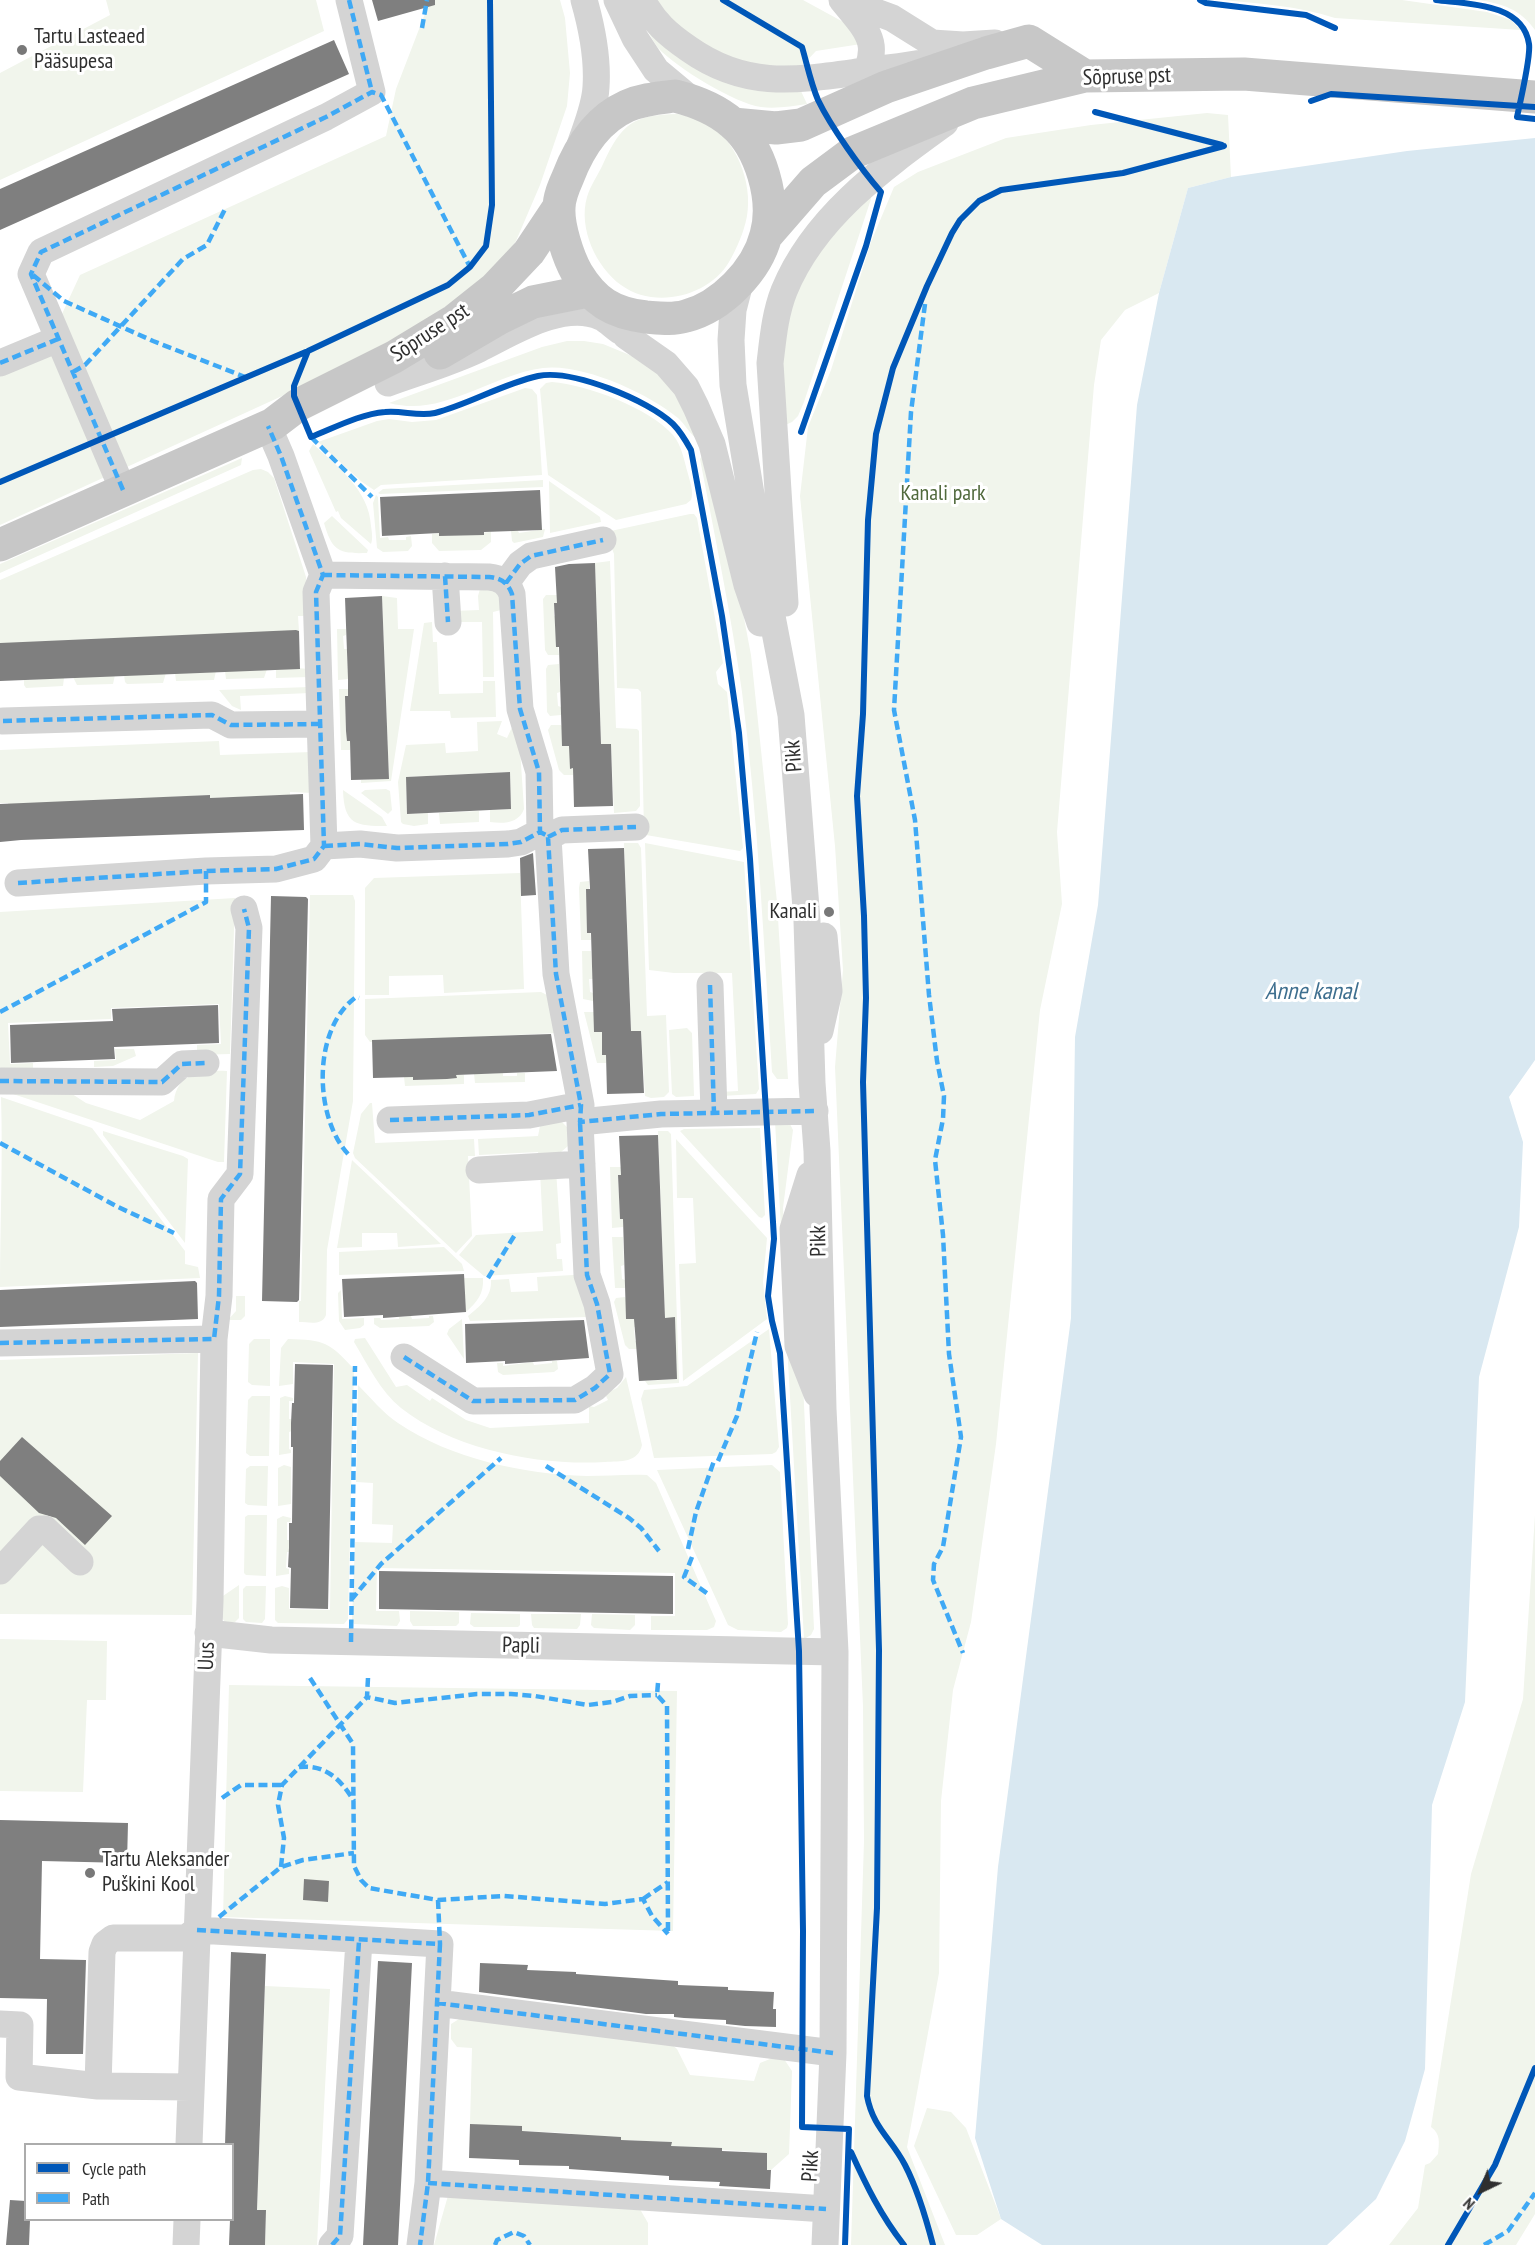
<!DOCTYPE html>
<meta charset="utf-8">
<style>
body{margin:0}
#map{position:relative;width:1535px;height:2245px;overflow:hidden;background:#fff;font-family:"PT Sans Narrow",sans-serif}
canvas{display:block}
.legend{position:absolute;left:24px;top:2143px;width:210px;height:78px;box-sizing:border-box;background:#fff;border:2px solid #acacac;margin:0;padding:8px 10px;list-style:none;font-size:18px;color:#2f2f2f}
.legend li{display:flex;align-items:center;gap:12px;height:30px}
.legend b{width:30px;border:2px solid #acacac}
.north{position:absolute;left:1451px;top:2161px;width:60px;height:60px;-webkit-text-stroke:4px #fff;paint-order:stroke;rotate:223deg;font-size:16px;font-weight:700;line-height:24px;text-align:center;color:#2f2f2f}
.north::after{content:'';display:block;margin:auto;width:21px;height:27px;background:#2f2f2f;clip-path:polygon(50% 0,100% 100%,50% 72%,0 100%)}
</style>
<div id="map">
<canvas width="1535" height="2245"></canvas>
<ul class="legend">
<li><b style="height:8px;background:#0057b8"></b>Cycle path</li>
<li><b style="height:8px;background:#3fa9f5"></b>Path</li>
</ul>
<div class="north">N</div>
</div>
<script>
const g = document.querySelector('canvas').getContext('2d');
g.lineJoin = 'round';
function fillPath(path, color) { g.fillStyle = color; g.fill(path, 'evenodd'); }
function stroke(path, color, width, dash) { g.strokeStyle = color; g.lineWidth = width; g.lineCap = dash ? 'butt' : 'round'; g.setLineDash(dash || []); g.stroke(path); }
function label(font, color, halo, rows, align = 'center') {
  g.font = font + ' "PT Sans Narrow",sans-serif'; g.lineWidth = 6; g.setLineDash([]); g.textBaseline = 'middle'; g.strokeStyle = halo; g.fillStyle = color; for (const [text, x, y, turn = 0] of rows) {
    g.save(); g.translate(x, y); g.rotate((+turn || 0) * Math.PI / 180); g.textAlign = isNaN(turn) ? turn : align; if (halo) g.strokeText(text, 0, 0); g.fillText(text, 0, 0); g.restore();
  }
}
fillPath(new Path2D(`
 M106 0H316L324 31 0 180V73L110 15Z
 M423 0H560L565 18 570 73 567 106 540 185 516 241 500 265 452 305 339 370 0 525V374L62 314 80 275 386 136 396 89 426 11Z
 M657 0H803L858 30 861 44 816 51 801 67 737 64 676 26Z
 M1224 0H1402L1487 12 1511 20 1521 30 1335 18C1299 6 1261 4 1224 0Z
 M1479 0H1535V30C1520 9 1503 4 1479 0Z
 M642 21 800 89 807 104C793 106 776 109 761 107 734 103 677 68 658 48 652 40 647 29 642 21Z
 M1207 113 1228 115 1231 177 1188 188 1159 293 1125 310 1101 340 1094 385 1057 832 1062 904 1040 1010 996 1444 971 1622 953 1690 941 1801 939 1973 907 2147 945 2245H851L864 1841 863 1706 835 1067 843 970 835 846 800 496 808 427 831 370 871 242 894 187 918 172 1006 138 1091 125Z
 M678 114C687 116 696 119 704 122 736 137 753 183 747 216 744 232 737 248 729 262 709 296 655 310 621 285 596 267 578 228 587 197 590 186 598 175 603 164 622 123 633 115 678 114Z
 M870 191 871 199 804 402 798 416 792 422 783 426C780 373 779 307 810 261 827 236 850 214 870 191Z
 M567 341H584L603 344 637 358 673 386 696 438C689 433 685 424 678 418 648 393 582 363 543 368 519 371 496 382 473 391 444 402 420 411 389 403L542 347Z
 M552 382C588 385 649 408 673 435 682 446 684 460 688 474 690 482 694 492 691 500L686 504 616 520 548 475 540 389 546 383Z
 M525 388 532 389 537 395 542 475 381 485 374 490 362 482 318 442 377 421 389 419 412 422 436 420Z
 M313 444C338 467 369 490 371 526 372 533 373 539 371 544L341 518 338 511 336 512 309 451Z
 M703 454 733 560 751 655 777 902 788 1079H777L772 1072C764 945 758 818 742 692 731 614 715 537 700 459Z
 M242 458 241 465 0 573V564Z
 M261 469 268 472 274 478 306 577 308 616H298L299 631 32 642 4 646V643H0V580L253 470Z
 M543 480V487L380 494 378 493 383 489Z
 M549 481 600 517 601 522 550 533Z
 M376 495 378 497 380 538 388 537 389 540H406V537L411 536 412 546 408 551 383 552 377 548 373 503Z
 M690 514H694L697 518 723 663 716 672 718 684 727 692 743 848 740 851 646 835 644 832 641 692 638 689 617 688 614 554 606 532Z
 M332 516 368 550 367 553C339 554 332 551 324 523Z
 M545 529 543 537 514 543 512 541 511 531H518L519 533Z
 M491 532V542L481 550 439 551 432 543V534L439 533 440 536Z
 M610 561 616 728 637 729 639 731 640 806 636 811 614 813 611 744H601L595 563Z
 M499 586 501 610 493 612 494 677H483L482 622H453V611L479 610 478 596 480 589Z
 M546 595H557V603H554V616H557L556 646 558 647 559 655H548L545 650 543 599Z
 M382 596 397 598 398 629H414L391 781 361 783V780L389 778Z
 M432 622 433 642H437L439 694 483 693V681H495L496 717 451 718 450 711H410L424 623Z
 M337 629H346V635L343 636 344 649H347L348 679 338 680Z
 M559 664 560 692 557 693 558 706 561 707V715L550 716 547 712 546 669 548 665Z
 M297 668 309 669V677L276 678V669Z
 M267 669 264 678 226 679 225 671Z
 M216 671 214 680 176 681 175 673Z
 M166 673 163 683 127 684 125 682 124 675Z
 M115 675 113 684 77 685 73 677Z
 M64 678 63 686 26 688 24 685V680Z
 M310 687V693L240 696 241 710 232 706 219 690Z
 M339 689H348L347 740 350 741V750H341Z
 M502 721 497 734 507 738 513 725 520 749 524 809C519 823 504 824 490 822V810L511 809 510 772 406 777 407 814 428 813V824L414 826 403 824 401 822 398 782 406 745 445 743 446 753 478 751 477 722Z
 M551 725H561L572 745 571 769 573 768V775H564L559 770 548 730Z
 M219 741 220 755 312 752 313 793 290 792V795L210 798V795L9 805 8 803H0V750Z
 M343 790 382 817 387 826C356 826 344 825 343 790Z
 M365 790 386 789 390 791 392 810 388 814 361 793Z
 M479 811V822L440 824 439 813Z
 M624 843H638L641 848 647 1016 666 1015 669 1092 664 1097 651 1098 645 1096 641 1031H631Z
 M645 843 744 862 759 1089 756 1094 721 1096 720 1092 738 1091 732 973H674L649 970Z
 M520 873 524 989 444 993 443 975 389 976V995H365V888L374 878Z
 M589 881V889H586L591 940H581L579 888 580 882Z
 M310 895H353L355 901 353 1101 327 1250 326 1315C322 1326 309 1322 299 1322V1301H301Z
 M235 898 230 1054 197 1055V1045L221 1044 219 1004 111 1008V1019L8 1023 10 1064 33 1063V1068L4 1072 0 1067V912Z
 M582 951H591L593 979H589L590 992 593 993V1001L583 999Z
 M541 992 547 995 557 1033 370 1042 365 1035V999Z
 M584 1012H594V1032H605L602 1042V1055H606V1063H597Z
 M687 1028 692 1033 694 1096 676 1097 672 1094 669 1030Z
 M115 1049H134L136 1056 113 1066 94 1067V1061L116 1060Z
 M227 1071 224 1162H218L7 1092 63 1088 86 1103 140 1120 174 1101C177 1072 204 1070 227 1071Z
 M503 1073V1076H517V1073H525V1082L475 1083 474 1074Z
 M456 1075H464V1084L405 1086 404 1077H413V1080L456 1078Z
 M1 1097 92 1128 185 1251V1264L198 1267 200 1278 0 1287C0 1224 3 1160 1 1097Z
 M370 1103H372L375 1143 474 1139 475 1156H468L472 1236 456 1253 355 1158 353 1153 361 1114Z
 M560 1120 569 1129 568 1146 561 1152 539 1161 538 1152 479 1155 478 1139 538 1136 540 1126Z
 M775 1121 790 1124 793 1130 783 1208 784 1225 781 1229Z
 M760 1128 765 1215 762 1218 759 1217 680 1131 684 1129Z
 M103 1131 183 1156 188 1159 185 1243 103 1135Z
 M658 1131H668L671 1134 679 1383 648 1385 645 1381 677 1379 675 1318H665Z
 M676 1139 767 1238 763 1282 767 1319 683 1381 679 1264 696 1263 693 1198H677Z
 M352 1160 353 1161 441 1244 398 1247 397 1233H362V1247L337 1248Z
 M610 1167H621V1175L618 1176 620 1219H623V1227L612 1228Z
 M556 1170 561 1243 556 1244 557 1259H562L563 1271 484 1276 459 1255 476 1235 543 1231 540 1171Z
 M612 1237H623L624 1265 621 1266 622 1279 625 1280V1288H615Z
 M444 1247 462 1264 464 1271 339 1275V1252Z
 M573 1275H575L587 1317 470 1321 468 1316C480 1306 492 1297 491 1280L509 1279 511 1292 538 1291 537 1277Z
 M464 1278H483C484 1294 477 1302 466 1312Z
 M341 1290 342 1319 364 1318V1325L360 1328 345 1330 339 1321 338 1293Z
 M236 1296H245V1316L241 1320H228L236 1311Z
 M625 1297 636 1319 637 1327H634L635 1341H637L638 1349H629L625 1345 614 1302 616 1298Z
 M411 1316 412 1319 429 1318V1316H433L434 1322 429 1326 380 1328 374 1324V1318H380L381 1320 399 1319V1317Z
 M462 1319 464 1359 447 1334 449 1329Z
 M769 1329 779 1447 776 1452 772 1454 654 1458 641 1399 644 1390 687 1386Z
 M365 1338 396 1387 407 1385 430 1401 432 1398 466 1420 490 1428 589 1423V1406L594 1407 608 1400 605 1394 617 1388 626 1377 642 1445C638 1463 621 1461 605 1462 540 1466 454 1450 401 1408 380 1391 368 1365 354 1342L355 1339Z
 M254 1339H270V1386L252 1385 248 1382 249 1344Z
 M288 1339C325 1340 329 1342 354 1369L348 1619 344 1624 278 1623 275 1620V1588L282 1586 289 1588V1609L330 1610 334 1364 293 1362V1384L279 1386 281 1348Z
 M787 1345 803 1382 814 1629 811 1635 804 1639Z
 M198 1353 192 1615 0 1614V1360Z
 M552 1361H557L558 1369 554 1372 503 1375 498 1372 497 1363H503V1366L533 1362 534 1365 552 1363Z
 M358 1385C371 1398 383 1413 398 1423 451 1459 523 1474 587 1476 607 1476 627 1474 647 1475L656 1483 716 1621 714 1627 707 1630H651V1616H675V1573L377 1568 376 1611H399L400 1621 397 1626 354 1624 352 1620 355 1542 392 1543 393 1525 372 1524 373 1483 356 1482Z
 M252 1396H270L269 1456H250L246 1453 248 1400Z
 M285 1396 293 1398V1401H289V1419H292V1431L289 1432V1449L291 1450V1453L279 1455 280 1398Z
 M284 1465 291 1467V1504L278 1506V1468Z
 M772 1465 780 1472 788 1624 787 1628 781 1632 738 1630 728 1625 657 1470Z
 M250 1466H268L267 1506 248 1505 245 1503 246 1469Z
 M248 1515H267L266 1576 246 1575 244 1573 245 1517Z
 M1535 1515V2214L1516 2245H1389L1418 2208 1425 2165 1430 2163 1438 2154C1439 2143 1441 2134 1431 2127L1471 1874 1523 1699Z
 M283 1516 291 1518 290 1522H287V1540H290L289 1552H287L286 1568 289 1569V1574L276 1576 277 1519Z
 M239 1585V1618L235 1622H225L222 1618 220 1598Z
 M246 1586H266L265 1619 262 1623 246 1622 243 1619V1589Z
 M410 1611 459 1612V1623L456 1626H413L410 1621Z
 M471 1613 520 1614V1625L518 1627H474L470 1624Z
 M531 1614H581L580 1625 577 1629 534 1628 532 1625Z
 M592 1614 635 1615V1625L630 1630 594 1628 591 1625Z
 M0 1639 107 1641 106 1700H87L83 1792 0 1791Z
 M229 1685 677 1691 673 1931 223 1917Z
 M265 1986 330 1989 317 2245H265L266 2211 257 2210Z
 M459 2019 667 2040 677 2049 690 2075 754 2081 760 2063 770 2059H784L792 2071 789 2154 771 2170H767V2153L671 2146V2142L621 2140V2137L571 2135 570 2133 522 2131 470 2124 472 2048 457 2047 451 2039V2024Z
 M927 2108 951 2112 966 2128 1001 2219 977 2235H956L914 2146Z
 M451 2185 633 2197 648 2223V2245H434Z`), '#f1f5ec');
fillPath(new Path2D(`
 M1535 138V1060L1509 1097 1523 1142 1519 1227 1479 1377 1465 1702 1432 1805 1425 2069 1405 2141 1376 2199 1327 2245H1042L1001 2219 975 2138 998 1867 1071 1318 1075 1037 1098 905 1137 405 1159 293 1188 188 1231 177 1407 151Z`), '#d9e8f1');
fillPath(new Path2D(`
 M372 0H435V5L378 21Z
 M334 40 349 74 0 230V189Z
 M540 490 542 530 484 532V535L439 536V533L382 536 380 497Z
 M595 563 601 744H611L613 806 574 807 573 768 570 769 569 746H562L559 647H556L554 603H557L555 567 569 564Z
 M382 596 389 779 351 780 350 741H347L346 731 345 696H348V679L345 598Z
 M296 630 299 631 300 669 0 681V643Z
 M510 772 511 809 407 814 406 777Z
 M303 794 304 830 21 840 0 842V804L210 795V798Z
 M624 848 631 1031H641L644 1093 607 1094 606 1055H602V1032H594L591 933H587L586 889H590L588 849Z
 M533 853 536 895 521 896 520 858Z
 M271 896 306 897 308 899 299 1300 297 1302 262 1301Z
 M218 1005 219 1043 114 1047 115 1059 11 1063 10 1025 113 1021 112 1009Z
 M551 1034 557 1071 456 1075 457 1078 447 1079 413 1080V1077L373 1078 372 1040Z
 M658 1135 665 1318 675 1317 677 1379 639 1381 634 1319H626L623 1219H620L618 1175H621L619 1136Z
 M464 1274 466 1312 383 1318V1315L344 1317 342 1279Z
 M195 1281 197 1283 198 1319 0 1327V1290Z
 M584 1320 589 1358 505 1364V1361L466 1363 465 1324Z
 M295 1364 333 1365 328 1609 290 1608 291 1568 288 1567 289 1548V1523H292L293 1447H291V1423L292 1403H294Z
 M22 1437 112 1516 85 1545 56 1518 39 1513 0 1476V1461Z
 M379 1571 673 1576V1614L379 1609Z
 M0 1820 128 1823 127 1863 42 1861 40 1959 86 1960 83 2054H46L47 1999 0 1998Z
 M304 1879 329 1881 328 1902 303 1900Z
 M231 1952 266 1954 257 2210H266L265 2245H229L230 2220H232V2145H225Z
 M378 1961 412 1963 398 2245H363Z
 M480 1963 528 1965 527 1970 576 1972V1974L678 1981V1985L728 1987V1990L774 1992 773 2009H776V2027L745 2026 726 2024V2020L684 2018 674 2017V2014H646L479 1992Z
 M470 2124 522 2126V2131L621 2137V2140L672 2142 671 2146 722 2148V2151L767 2153V2170H771L770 2189 719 2186 720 2182 669 2180V2176L569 2169V2166L519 2165V2160L469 2158Z
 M10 2200 26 2201V2220H30L29 2245H6Z`), '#7f7f7f');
stroke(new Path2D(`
 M617 0 635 38 656 70 692 100
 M642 0C655 23 667 34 689 49 747 90 798 80 865 71 886 68 907 66 928 62
 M842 0C868 32 884 44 859 85
 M844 0 892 18 932 43 963 45 995 43
 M580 145C586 127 595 107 596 87 598 58 592 28 584 0
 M741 279 733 310 731 340 733 385 766 585 791 715 807 921 812 1083 817 1151 823 1409 835 1652 833 2053 825 2245
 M605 306 626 336 666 364 686 387 696 407 712 444 747 585 760 623
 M0 363 58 339
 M388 383C418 372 450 363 479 349 512 333 562 300 601 317 607 320 614 327 620 331
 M123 490 31 274 41 252 326 117 372 92 349 0
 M323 575 489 577C501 578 508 583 512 594L520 709 539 772 540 832
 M445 576 448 622
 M506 583 520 564 531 556 603 540
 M785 603 770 363C773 338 775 314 784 291 814 217 883 168 945 123
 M3 721 212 715 231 725 319 724
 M548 837 556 974 581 1105 580 1122 661 1114 815 1111
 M548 837 562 830 636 827
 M324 846 360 844 397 848 508 844 521 842 540 832 548 837
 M18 883 206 871 276 869 314 859 324 846 316 592 323 575 281 456 268 426
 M710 985 714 1113
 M820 1031 829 991 824 936
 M0 1081 162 1082 182 1064 206 1063
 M390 1120 529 1115 581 1105
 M479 1170 582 1164
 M810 1175 793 1229 798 1346 817 1394
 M0 1343 214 1339
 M404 1357 473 1401 575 1400 595 1388 610 1374 597 1304 587 1275 580 1122
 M0 1571 39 1529H45L80 1562
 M208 1633 271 1640 835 1652
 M437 2003 833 2053
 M0 2024 20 2025 19 2077 98 2086 191 2087
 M98 2086 102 1952 105 1944 113 1938H186L197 1930 440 1944 428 2183 420 2245
 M189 2144 210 1601 214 1339 219 1296 221 1199 240 1174 249 928 244 909
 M428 2183 826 2209
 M186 2245 187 2220
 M332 2245 340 2236 359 1941`), '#d4d4d4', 27);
stroke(new Path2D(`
 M675 96C695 101 717 110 732 123 761 147 776 200 766 235 757 271 721 307 686 316 673 320 659 318 646 317 612 313 594 301 577 273 568 257 558 226 559 208 559 197 564 186 568 177 579 148 596 120 627 106 643 99 659 98 675 96Z
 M733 124 776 128 801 125 886 87 986 53 1029 41 1085 76
 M766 236 813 182 852 153 973 103 1085 76 1244 74 1535 97
 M440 353 498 319 533 302 588 291
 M0 545 273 424 298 405 394 357 455 320 494 289 529 252 559 207`), '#c7c7c7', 33);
stroke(new Path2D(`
 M349 0 372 92
 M422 28 427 0
 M33 275 64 301 153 341 245 377
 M925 304 911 412 894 710 915 820 929 995 937 1061 944 1096 943 1119 935 1160 943 1235 949 1354 961 1437 943 1547 934 1564 933 1580 963 1653
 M0 363 58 339
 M73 372 85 365 183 259 207 245 225 209
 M311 437 372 497
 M123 490 31 274 41 252 326 117 372 92 381 95 470 267
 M323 575 489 577C501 578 508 583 512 594L520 709 539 772 540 832
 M445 576 448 622
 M506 583 520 564 531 556 603 540
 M3 721 212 715 231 725 319 724
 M548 837 556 974 581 1105 580 1122 661 1114 815 1111
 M548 837 562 830 636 827
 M324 846 360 844 397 848 508 844 521 842 540 832 546 835
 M18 883 206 871 276 869 314 859 324 846 316 592 323 575 281 456 268 426
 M710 985 714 1113
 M0 1012 206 902V871
 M0 1081 162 1082 182 1064 206 1063
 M390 1120 529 1115 581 1105
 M0 1143 118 1207 174 1233
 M348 1154C314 1117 312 1029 356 997L359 998
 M488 1278 516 1233
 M0 1343 214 1339 219 1296 221 1199 240 1174 249 928 244 909
 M404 1357 473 1401 575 1400 595 1388 610 1374 597 1304 587 1275 580 1122
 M718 1461 737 1416 757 1332
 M546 1466 629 1518 641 1528 659 1551
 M688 1549 696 1512 714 1461
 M692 1557 684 1577 708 1594
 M351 1600 381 1564 501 1458
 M351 1642 355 1366
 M310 1678 353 1744 354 1866 361 1880 369 1888 438 1900 504 1896 605 1904 643 1899 652 1916 668 1934
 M368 1678 367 1697 395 1703 477 1694H511L535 1696 588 1705 612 1702 630 1696 657 1695
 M658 1683 657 1695 667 1706 668 1934
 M299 1767C326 1764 341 1780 354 1801
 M222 1798 241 1785H282
 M281 1867 284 1838 278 1805 282 1785 367 1697
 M643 1899 668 1882
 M438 1900 440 1944
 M219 1917 281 1867 303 1860 354 1853
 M197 1930 440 1944 428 2183 420 2245
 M437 2003 833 2053
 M428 2183 826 2209
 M332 2245 340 2236 359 1941
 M495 2245 497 2240 514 2232 524 2236 530 2245
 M1484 2245 1508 2231 1535 2193`), '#3fa9f5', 4.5, [9, 4.5]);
stroke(new Path2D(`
 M723 0 802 47C807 64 811 84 818 100 831 127 861 169 881 192L866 246 801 432
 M1200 0 1206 3 1306 15 1335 28
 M1436 0C1468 4 1523 3 1529 44 1531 56 1520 103 1517 117L1535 119
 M1311 101 1331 94 1535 107
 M1095 112 1222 145
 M308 351 294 386V396L311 437C334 428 360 414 385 412 402 410 418 417 435 413 470 404 502 384 538 376 572 369 648 400 673 424 680 431 686 441 691 450L722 616 739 733 750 859 773 1222 774 1239 768 1296 772 1321 780 1353 799 1651 803 1931 802 2127 849 2129 845 2245
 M0 482 308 351 448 285 470 267 486 246 492 205 490 0
 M851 2152C866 2185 881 2216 904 2245
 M933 2245C926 2218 918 2190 905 2165 891 2138 873 2128 867 2096L877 1908 879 1650 863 1082 866 998 864 916 857 796 863 714 868 520 876 434 893 368 927 286 952 233 960 220 979 201 1001 190 1123 173 1224 146
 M1448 2245 1495 2165 1535 2068`), '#0057b8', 6);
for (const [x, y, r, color] of [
 [22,50,6,"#787878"],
 [829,912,6,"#787878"],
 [90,1873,6,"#787878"]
]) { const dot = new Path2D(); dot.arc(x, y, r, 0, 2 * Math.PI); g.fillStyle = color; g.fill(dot); stroke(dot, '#fff', 2); }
label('22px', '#2f2f2f', '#fff', [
 ["Tartu Lasteaed",34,37],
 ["Pääsupesa",34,62],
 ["Kanali",817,912,"right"],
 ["Tartu Aleksander",102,1860],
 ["Puškini Kool",102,1885]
], 'left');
label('22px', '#2f2f2f', '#fff', [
 ["Sõpruse pst",1127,77,-2],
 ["Sõpruse pst",430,333,-33],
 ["Pikk",794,756,-94],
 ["Pikk",819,1241,-91],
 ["Papli",521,1646,1],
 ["Uus",207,1656,-88],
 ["Pikk",811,2166,-87]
]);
label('22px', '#516a3d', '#fff', [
 ["Kanali park",943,494]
]);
label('italic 24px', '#3e6f8f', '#fff', [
 ["Anne kanal",1311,992]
]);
</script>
